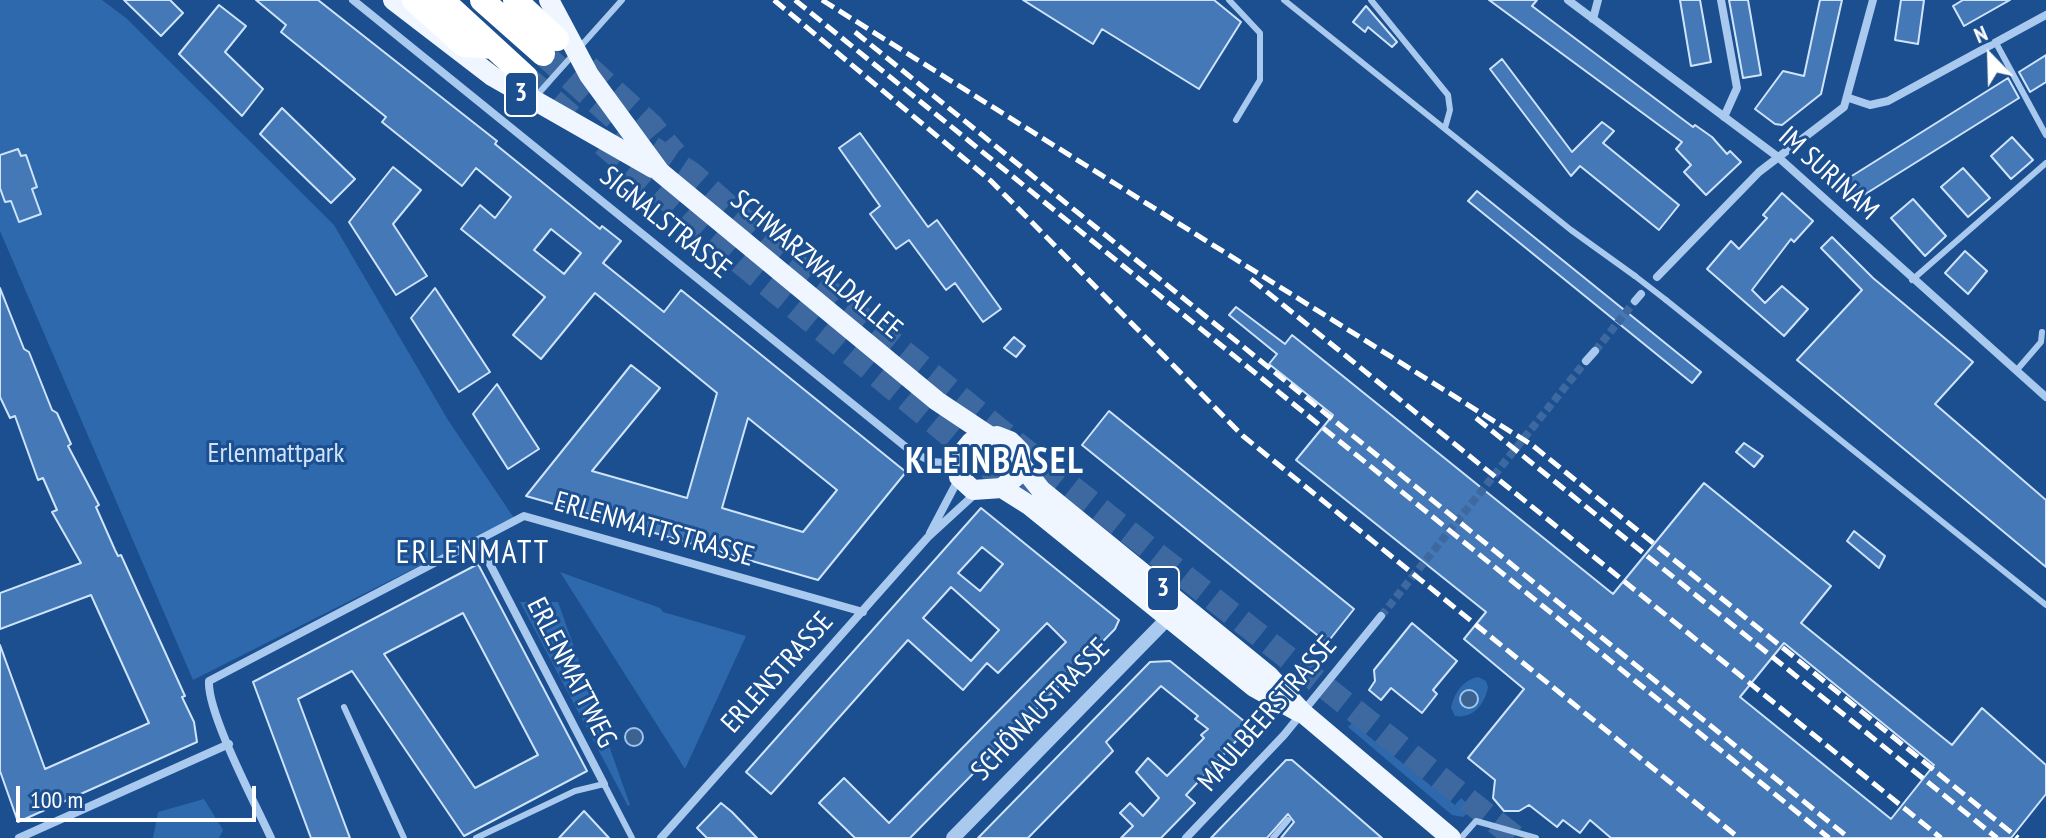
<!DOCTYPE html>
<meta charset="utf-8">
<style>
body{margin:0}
#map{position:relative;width:2046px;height:838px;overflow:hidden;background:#1b4f8f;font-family:"PT Sans Narrow",sans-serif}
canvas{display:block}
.north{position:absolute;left:1950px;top:16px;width:80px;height:80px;-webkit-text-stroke:6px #1b4f8f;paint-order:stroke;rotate:337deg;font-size:22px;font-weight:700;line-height:32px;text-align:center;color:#fff}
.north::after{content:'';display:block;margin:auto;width:28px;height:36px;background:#fff;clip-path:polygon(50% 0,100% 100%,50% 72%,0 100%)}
.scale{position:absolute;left:16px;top:786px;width:240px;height:36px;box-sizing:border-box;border:4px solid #fff;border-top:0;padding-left:10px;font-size:24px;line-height:28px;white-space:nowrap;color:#fff;-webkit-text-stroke:6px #1b4f8f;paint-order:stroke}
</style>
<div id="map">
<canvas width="2046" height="838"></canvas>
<div class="north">N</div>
<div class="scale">100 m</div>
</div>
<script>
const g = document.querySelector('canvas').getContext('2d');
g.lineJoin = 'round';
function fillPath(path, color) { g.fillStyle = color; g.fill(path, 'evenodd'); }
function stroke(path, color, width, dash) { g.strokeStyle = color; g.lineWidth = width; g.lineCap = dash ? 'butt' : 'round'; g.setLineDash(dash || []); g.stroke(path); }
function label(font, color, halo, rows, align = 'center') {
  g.font = font + ' "PT Sans Narrow",sans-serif'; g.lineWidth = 6; g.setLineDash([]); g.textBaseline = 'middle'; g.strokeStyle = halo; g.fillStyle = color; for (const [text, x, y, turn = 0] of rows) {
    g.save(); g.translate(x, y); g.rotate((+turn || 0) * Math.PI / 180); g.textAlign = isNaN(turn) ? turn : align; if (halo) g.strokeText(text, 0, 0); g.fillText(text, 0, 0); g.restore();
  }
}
fillPath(new Path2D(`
 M0 0H102L126 18 334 225 448 420 514 518 193 680 0 231Z
 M560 572 660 608 663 612 746 636 685 769Z
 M520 602H558L630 805 628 806Z
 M1478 677 1486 681 1488 687C1485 704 1473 719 1455 716L1451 708C1454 693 1463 680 1478 677Z
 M1352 723 1455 805 1461 798 1468 804V813L1463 817 1452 815 1348 727Z
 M204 799 223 830 219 838H153L158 812Z`), '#2e69ad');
const water = new Path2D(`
 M1460 699a9 9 0 1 1 18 0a9 9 0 1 1-18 0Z
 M625 737a9 9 0 1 1 18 0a9 9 0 1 1-18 0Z`);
fillPath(water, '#3c6290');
stroke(water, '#9cc4f0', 2);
const building = new Path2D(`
 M124 0H170L183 13 161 36Z
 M256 0H318L497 141 495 144 600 229 602 226 621 241 603 263 664 312 681 290 906 472 818 580 526 496 631 365 660 388 592 471 687 498 717 393 595 293 541 359 513 335 545 297 461 229 480 205 495 218 511 197 476 168 462 186 382 122 386 117 281 32 286 25ZM551 229 581 253 564 274 534 250ZM748 418 837 490 803 532 722 508Z
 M1023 0H1214L1241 22 1199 89 1102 29 1093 44Z
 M1489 0H1537L1532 6 1693 127 1695 125 1712 137 1727 154 1730 151 1741 162 1706 195 1684 172 1691 165 1676 149 1682 142Z
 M1680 0H1700L1711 62 1691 66Z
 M1729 0H1748L1761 75 1743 78Z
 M1820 0H1842L1821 94 1782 125 1775 124 1755 109 1783 71 1804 76Z
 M1901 0H1924L1918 44 1895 40Z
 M1963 0H2010L1964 26 1953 6Z
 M219 5 246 26 225 52 263 89 242 116 179 54Z
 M1366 6 1397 42 1392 47 1368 27 1365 32 1353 22Z
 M2046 55V82L2030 92 2019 72Z
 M1502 59 1572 152 1602 122 1614 131 1603 143 1679 205 1659 230 1580 166 1571 176 1490 69Z
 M2008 78 2019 98 1859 198 1847 179Z
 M282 108 355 179 331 203 260 134Z
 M860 133 928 227 937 220 1001 309 983 322 955 283 946 290 909 240 896 249 870 214 880 206 839 148Z
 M2012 137 2033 160 2011 179 1991 156Z
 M18 149 21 156 26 155 37 187 32 189 41 214 19 222 11 201 5 202 0 188V155Z
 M393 167 421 190 393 224 427 276 396 295 349 222Z
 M1963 168 1990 198 1968 217 1941 187Z
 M1477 191 1701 372 1692 383 1468 201Z
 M1782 193 1813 221 1794 242 1791 239 1752 290 1765 303 1782 286 1808 309 1784 336 1707 269 1731 241 1739 249 1767 218 1763 215Z
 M1913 199 1946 236 1925 256 1891 218Z
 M1832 237 1873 278 1973 362 1935 404 2046 500V567L1797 360 1862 290 1821 248Z
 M1965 251 1987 271 1968 294 1945 273Z
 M0 288 24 349 29 352 52 410 57 413 71 444 68 446 99 505 96 507 115 550 118 556 121 555 185 696 182 697 194 722 197 742 18 822 0 771V645L45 769 149 723 91 595 0 629V593L81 563 52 512 57 510 43 478 38 480 15 416 10 418 0 397Z
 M435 288 490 372 459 392 411 318Z
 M1236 307 1285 344 1292 335 1613 594 1704 483 1831 586 1801 623 1952 745 1982 708 2046 765V794L2011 838H1611L1590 820 1580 833 1563 820 1557 827 1529 805 1519 811H1504L1493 798 1495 780 1468 758 1524 689 1464 639 1486 612 1296 460 1333 415 1269 364 1277 354 1229 315ZM1784 643 1934 765 1891 819 1740 697Z
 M1014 337 1025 346 1016 357 1004 348Z
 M497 384 539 449 508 469 473 414Z
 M1109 411 1354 609 1327 643 1082 445Z
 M1744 443 1763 456 1754 467 1736 452Z
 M981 508 1119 620 1115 629 910 838H855L819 803 844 778 889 823 1066 642 1047 623 998 673 987 663 963 690 908 640 771 794 746 772ZM982 547 1003 564 980 591 958 573ZM951 587 999 630 971 661 923 618Z
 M1854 531 1885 556 1879 568 1847 541Z
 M478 564 587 771 464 836 352 671 298 699 350 838H311L253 682ZM463 613 538 755 475 788 384 654Z
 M1412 623 1457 661 1433 690 1437 694 1422 713 1391 688 1381 700 1369 690 1375 681 1374 670Z
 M1170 661 1250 726 1186 795 1195 803 1161 838H1121L1133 826 1120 813 1130 803 1143 816 1159 798 1136 772 1148 758 1167 776 1204 738 1201 735 1208 729 1195 719 1198 716 1161 686 1106 742 1113 751 1028 838H978L1150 662Z
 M1286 760H1292L1382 838H1281L1294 822 1288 814 1267 838H1211Z
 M721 803 732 812 757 838H707L697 828Z
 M584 811 609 838H559Z`);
fillPath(building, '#4478b7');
stroke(building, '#cfe3fa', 2);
stroke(new Path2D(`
 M1595 351 1635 301
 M1381 616 1586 361`), '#3d69a0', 8, [8, 4]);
stroke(new Path2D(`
 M543 54 636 137 692 174 777 249 1012 440 1516 838
 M588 67 651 125 675 154
 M526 77 572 117
 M603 144 741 263 1026 498`), '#3d69a0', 24, [24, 12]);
stroke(new Path2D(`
 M1229 0 1260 33V80L1236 120
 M1284 0 1571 230 1635 276
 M1371 0 1448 95 1450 110 1445 128
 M1996 43 2046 135
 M580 47 622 0
 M537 95 572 56
 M1912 280 2046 163
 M1666 300 2046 605
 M2016 371 2041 342 2042 332
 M344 707 404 838
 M476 838 575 791 604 784 632 838
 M1273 838 1288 820
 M1461 838 1476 821 1536 838`), '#a9c9ee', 6);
stroke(new Path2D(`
 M353 0 912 452 933 462 957 464
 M1568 0 1778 157 2046 397
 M1721 0 1737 88 1724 117
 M1593 19 1598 0
 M1849 98 1870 105 1888 101 2046 15
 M1657 277 1759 172 1844 107 1873 0
 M1635 301 1641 294
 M1586 361 1595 351
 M930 533 959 478
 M478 541 604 784
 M19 838 229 744
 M271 838C256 805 207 713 209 681L524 516 863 612
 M661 838 928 537 976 493
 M1186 838 1284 735 1381 616`), '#a9c9ee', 8);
stroke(new Path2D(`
 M953 838 1168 618`), '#a9c9ee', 14);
stroke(new Path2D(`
 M393 0 492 76 653 168
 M549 0 589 75 660 172 937 401 991 437
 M997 436 1010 441 1020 451V473L1002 488 973 490 959 477 958 458 971 442Z
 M1022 466 1041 490 1269 676 1303 713 1451 838
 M1002 488 1029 505 1254 687 1299 712`), '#f0f6ff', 20);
stroke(new Path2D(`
 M414 0 464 45 493 47
 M442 0 526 77
 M482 0 543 54
 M515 0 557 39`), '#fff', 24);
stroke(new Path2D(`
 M774 0 991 181 1243 436 1739 838
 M795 0 1829 838
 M822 0 1532 445 2018 838
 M855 32 1849 838
 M1251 279 1941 838
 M1476 418 1997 838`), '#fff', 5, [14, 6]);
stroke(new Path2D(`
 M1635 276 1666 300`), '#a9c9ee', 6);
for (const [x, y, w] of [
 [521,94,32],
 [1163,589,32]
]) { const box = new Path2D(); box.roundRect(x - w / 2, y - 22, w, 44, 6); g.fillStyle = '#1b4f8f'; g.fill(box); stroke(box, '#fff', 2); }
label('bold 26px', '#fff', null, [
 ["3",521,94],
 ["3",1163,589]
]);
label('28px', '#fff', '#1b4f8f', [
 ["IM SURINAM",1828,174,42],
 ["SIGNALSTRASSE",665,223,39],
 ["SCHWARZWALDALLEE",816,265,40],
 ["ERLENMATTSTRASSE",654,530,16],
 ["ERLENMATTWEG",571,673,63],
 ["ERLENSTRASSE",778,673,-48],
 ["SCHÖNAUSTRASSE",1041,710,-46],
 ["MAULBEERSTRASSE",1268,714,-49]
]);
label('28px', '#cfe3fa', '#1b4f8f', [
 ["Erlenmattpark",276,454]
]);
g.letterSpacing = '2px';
label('32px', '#fff', '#1b4f8f', [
 ["ERLENMATT",473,554]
]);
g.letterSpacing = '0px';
g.letterSpacing = '2px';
label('bold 36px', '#fff', '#1b4f8f', [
 ["KLEINBASEL",995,463]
]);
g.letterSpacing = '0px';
</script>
